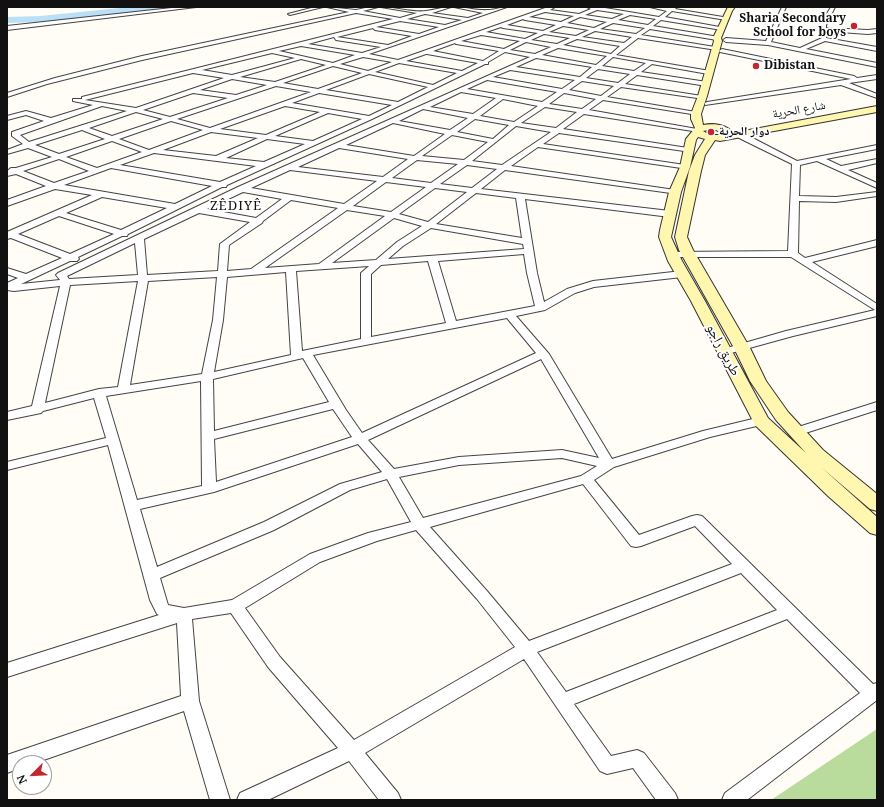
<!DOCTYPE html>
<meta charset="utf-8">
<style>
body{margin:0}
#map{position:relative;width:884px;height:807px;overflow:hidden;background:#fffdf5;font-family:"Noto Serif",serif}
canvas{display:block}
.frame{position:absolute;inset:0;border:8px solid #111;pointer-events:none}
.north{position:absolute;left:12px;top:755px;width:40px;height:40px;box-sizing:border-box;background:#fff;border:1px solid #a0a0a0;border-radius:50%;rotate:246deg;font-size:11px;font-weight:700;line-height:16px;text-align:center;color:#111}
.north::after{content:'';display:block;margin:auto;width:14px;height:18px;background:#c4262e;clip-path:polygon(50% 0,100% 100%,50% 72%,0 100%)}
</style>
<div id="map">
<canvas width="884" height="807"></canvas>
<div class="frame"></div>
<div class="north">N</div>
</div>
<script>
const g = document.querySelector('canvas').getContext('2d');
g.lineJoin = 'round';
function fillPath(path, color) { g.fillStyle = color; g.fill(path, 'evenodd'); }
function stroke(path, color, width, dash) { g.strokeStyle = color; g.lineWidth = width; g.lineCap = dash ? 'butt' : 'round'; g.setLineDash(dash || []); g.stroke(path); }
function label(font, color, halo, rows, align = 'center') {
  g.font = font + ' "Noto Serif","Noto Naskh Arabic",serif'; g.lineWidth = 4; g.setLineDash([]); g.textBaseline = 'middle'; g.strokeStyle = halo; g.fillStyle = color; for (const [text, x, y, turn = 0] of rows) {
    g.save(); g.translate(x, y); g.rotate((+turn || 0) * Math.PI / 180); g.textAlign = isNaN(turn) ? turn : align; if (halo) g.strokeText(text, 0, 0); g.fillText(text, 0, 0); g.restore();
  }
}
fillPath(new Path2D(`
 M877 729V800H771Z`), '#b9dc9c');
fillPath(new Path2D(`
 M130 7H167L162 10 40 22 7 23V17L40 16Z`), '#b9e0f7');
const minor = new Path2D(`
 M181 7H196L7 30V26Z
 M315 7H323L290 15 288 14Z
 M327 7 356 10 370 7H378L363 11 400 18 417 13 381 7C395 7 413 13 426 11 435 10 442 7 451 7L432 13 468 18 483 13 454 7C465 7 477 11 489 10 495 10 501 7 507 7L369 54 398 60 548 7H555L550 10 579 14 591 9 587 7H599L659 17 667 11 650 7 670 8 677 7 675 9 729 18 726 20 672 11 665 17 725 28 722 30 661 20 653 26 719 37 720 38 717 40 650 29 641 35 715 47 718 49 717 50 638 38 616 55 710 71 711 72 708 74 652 64 641 72 707 82 710 84 707 86 637 75 625 84 702 96 705 98 704 99 621 87 607 97 696 112 699 114 698 115 603 100 589 110 697 129 699 130V132L584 114 563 129 688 148 692 150 691 152 559 133 543 144 685 165 689 167 688 169 538 147 511 166 675 190H678V194L505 170 481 189 670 211 674 214 670 217 525 199 537 273 544 302 567 289 593 281 682 271 687 274 682 277 594 287 575 293 545 310 516 316 549 354 612 459 703 431 761 417 765 418 767 421 765 424 710 437 614 467 594 480 639 535 692 516 697 515 702 516 873 684 877 683V700L747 800H722L725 793 860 693 787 619 574 704 611 756 637 750 644 753 675 793 678 800H656L633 768 607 774 600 771 524 659 365 753 398 793 401 800H379L349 761 268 800H237L240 793 338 748 268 667 231 613 192 619 199 701 230 800H210L184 711 35 763H20V768L7 773V755L181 696 177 623 7 677V663L159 615 157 614 150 600 108 445 7 470V462L106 438 94 398 43 411 41 413 7 420V412L32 406 60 286 14 291 7 290V283L18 278 7 274V268L26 274 62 258 11 238 7 239V232L92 195 55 189 7 206V200L46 186 16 174 7 176V171L11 168H16L52 157 28 148 7 154V150L23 144 12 136V132L44 121 26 115 7 120V116L26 111 51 118 93 105 73 101V99H82V97L393 19 356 13 142 60 47 84 7 97V93L55 78 142 56 349 12ZM597 10 624 14 612 19 585 15ZM545 12 574 16 561 22 529 17ZM425 14 462 20 445 25 407 19ZM630 15 656 19 648 25 618 20ZM580 17 607 22 594 28 567 23ZM523 19 525 20 556 25 543 31 507 25ZM400 21 439 27 419 34 376 27ZM613 23 645 28 636 34 600 29ZM563 26 589 30 576 36 549 32ZM501 27 503 28 538 33 525 39 486 32ZM373 28 375 30 412 36 388 45 337 37ZM595 31 632 37 624 43 582 37ZM544 34 570 38 557 44 531 40ZM481 35 520 41 504 49 461 41ZM334 37 336 40 381 47 362 53 308 44ZM577 39 620 46 611 54 563 45ZM526 42 551 47 535 54 510 50ZM455 43 456 44 499 51 483 61 433 51ZM301 46 355 55 333 63 279 51ZM558 48 607 56 596 65 542 55ZM505 52 530 57 238 187 58 273 56 275 60 280 21 284 70 261H77L79 259 78 257 122 236H127L128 234 222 187H226L227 185 372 119 485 64H488V62ZM272 53 295 58 232 75 202 70ZM426 54H427L478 63 462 71 406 61ZM363 57 392 62 368 71 340 64ZM613 57 646 63 634 71 602 66ZM536 58 592 67 580 77 516 67ZM301 59 326 65 275 82 240 77ZM399 63 457 73 433 85 375 72ZM333 66 362 73 318 89 283 83ZM598 69 630 74 618 83 586 78ZM510 70 575 80 562 89 493 77ZM193 73 224 78 136 108 85 100ZM369 74 428 87 398 102 326 90ZM232 79 267 85 236 95 200 90ZM487 80 557 92 542 102 467 89ZM582 81 614 86 601 96 569 90ZM276 86 311 92 210 128 177 119ZM461 92 496 98 473 114 430 107ZM193 93 228 98 170 117 143 110ZM319 93 392 105 369 116 292 103ZM564 93 596 99 582 109 549 104ZM503 99 538 106 514 122 480 116ZM102 106 127 111 29 142 20 135ZM285 106 320 112 266 135 220 129ZM545 107 577 112 556 128 521 123ZM423 109 468 118 450 130 399 121ZM136 112 163 119 112 136 89 128ZM328 113 362 119 313 141 275 136ZM475 119 509 125 493 139 457 132ZM171 121 203 130 149 150 119 139ZM393 123 445 134 414 156 346 145ZM516 126 551 132 502 165 472 161ZM82 130 105 139 59 154 35 145ZM211 132 258 138 216 156 163 150ZM452 135 488 142 464 160 422 156ZM267 139 305 144 264 162 226 158ZM112 141 142 152 97 168 66 157ZM339 148 408 159 383 177 298 167ZM154 153 256 166 220 182 120 165ZM59 159 89 171 54 183 23 171ZM417 160 458 164 431 183 392 178ZM467 165 497 169 472 188 440 184ZM111 168 212 186 175 204 64 185ZM290 170 377 181 344 204 251 188ZM386 182 426 187 391 212 353 206ZM435 188 467 192 428 222 399 214ZM243 192 282 199 256 218 207 209ZM476 193 516 198 522 238 436 224ZM102 197 167 208 121 230 66 213ZM291 200 338 208 251 269 227 271 229 245 262 223 263 221ZM347 210 385 216 319 264 265 268ZM199 213 250 222 220 244 218 271 147 275 144 239ZM59 216 114 234 70 254 18 234ZM394 218 422 226 397 242 376 260 332 263ZM431 228 523 244 524 249 388 259 403 246ZM135 243 138 275 69 279 67 276ZM524 254 527 273 535 306 456 321 438 261ZM428 261 446 323 371 337V274L381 265ZM369 266 361 273V339L302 351 296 271ZM286 272 291 355 214 372 223 320 227 277ZM217 277 213 320 202 374 130 385 148 281ZM138 281 118 387 99 389 45 403 70 285ZM507 318 536 353 362 433 346 410 313 355ZM303 358 329 402 214 431 213 379ZM541 359 599 458 562 450 459 457 394 469 368 440ZM201 381 202 486 137 500 106 396ZM333 409 352 437 216 482 214 439ZM358 444 382 472 340 484 264 522 157 567 140 509 214 492ZM562 458 597 466 581 476 423 518 399 477 459 465ZM387 479 411 522 368 533 310 554 232 600 184 608 168 605 160 578 274 530 350 490ZM583 484 631 546 636 547 641 546 695 526 732 564 529 641 487 591 430 527ZM416 530 477 599 515 647 354 740 280 657 245 608 320 562 377 541ZM741 573 777 610 566 692 537 652Z
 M782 7H786L771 42 800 48 822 38 820 25 831 7H835L826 25V28L868 30 877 29V33L868 34 826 31V38L877 47V51L825 41 806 49 877 63V67L768 45 726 42 723 40 726 38 766 41Z
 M722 49 854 76 857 78 877 75V79L849 83 877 94V98L841 85 705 105V103L707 102 851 79 720 52 719 51Z
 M735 132H741L797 161 877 145V149L826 159 841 166 877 159V163L848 170 877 183V188L817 161 800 165 799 196 836 197 877 192V196L836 202 799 201 798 253 805 258 877 240V246L812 262 877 304V316L793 336 724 355 720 354 718 352 720 350 786 331 875 310 791 257H669L667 255 672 252 788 251 792 164 735 136Z
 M877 402V410L796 436 792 435 790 432 792 429Z`);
const secondary = new Path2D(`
 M728 7H735L732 11 721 38 722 41 707 96 701 114 703 125C713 123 727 124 733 133L877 106V112L720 141 715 140 705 155 701 171 687 237 693 250 750 348 766 381 788 412 823 450 877 494V511L870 509 821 467 877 517V535L870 533 828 496 755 425 691 301 668 261 659 237 660 230 669 192 680 167 686 139 695 128 691 119V114L698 96 714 41 713 38ZM708 130H716L723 134C718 136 708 135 703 131ZM698 137 705 139 695 155 689 171 675 237 679 250 734 348 750 381 776 420 806 453 768 418 705 301 682 261 671 237 681 192 690 167 696 140Z`);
stroke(minor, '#444', 2);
stroke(secondary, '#333', 2);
fillPath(minor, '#fff');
fillPath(secondary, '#fff6b0');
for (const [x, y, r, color] of [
 [854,26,4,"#c4262e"],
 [756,66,4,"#c4262e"],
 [711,132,4,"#c4262e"]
]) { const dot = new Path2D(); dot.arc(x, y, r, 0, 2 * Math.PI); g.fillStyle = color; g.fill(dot); stroke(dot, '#fff', 1.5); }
label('bold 12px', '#111', '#fff', [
 ["Sharia Secondary",846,19,"right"],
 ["School for boys",846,33,"right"],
 ["Dibistan",764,66],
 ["دوار الحرية",719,132]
], 'left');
label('12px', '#111', '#fff', [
 ["شارع الحرية",799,110,-10]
]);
g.letterSpacing = '1px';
label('13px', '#111', '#fff', [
 ["ZÊDIYÊ",236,206]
]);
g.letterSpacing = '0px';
label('14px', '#111', '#fff', [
 ["طريق راجو",723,350,62]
]);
</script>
